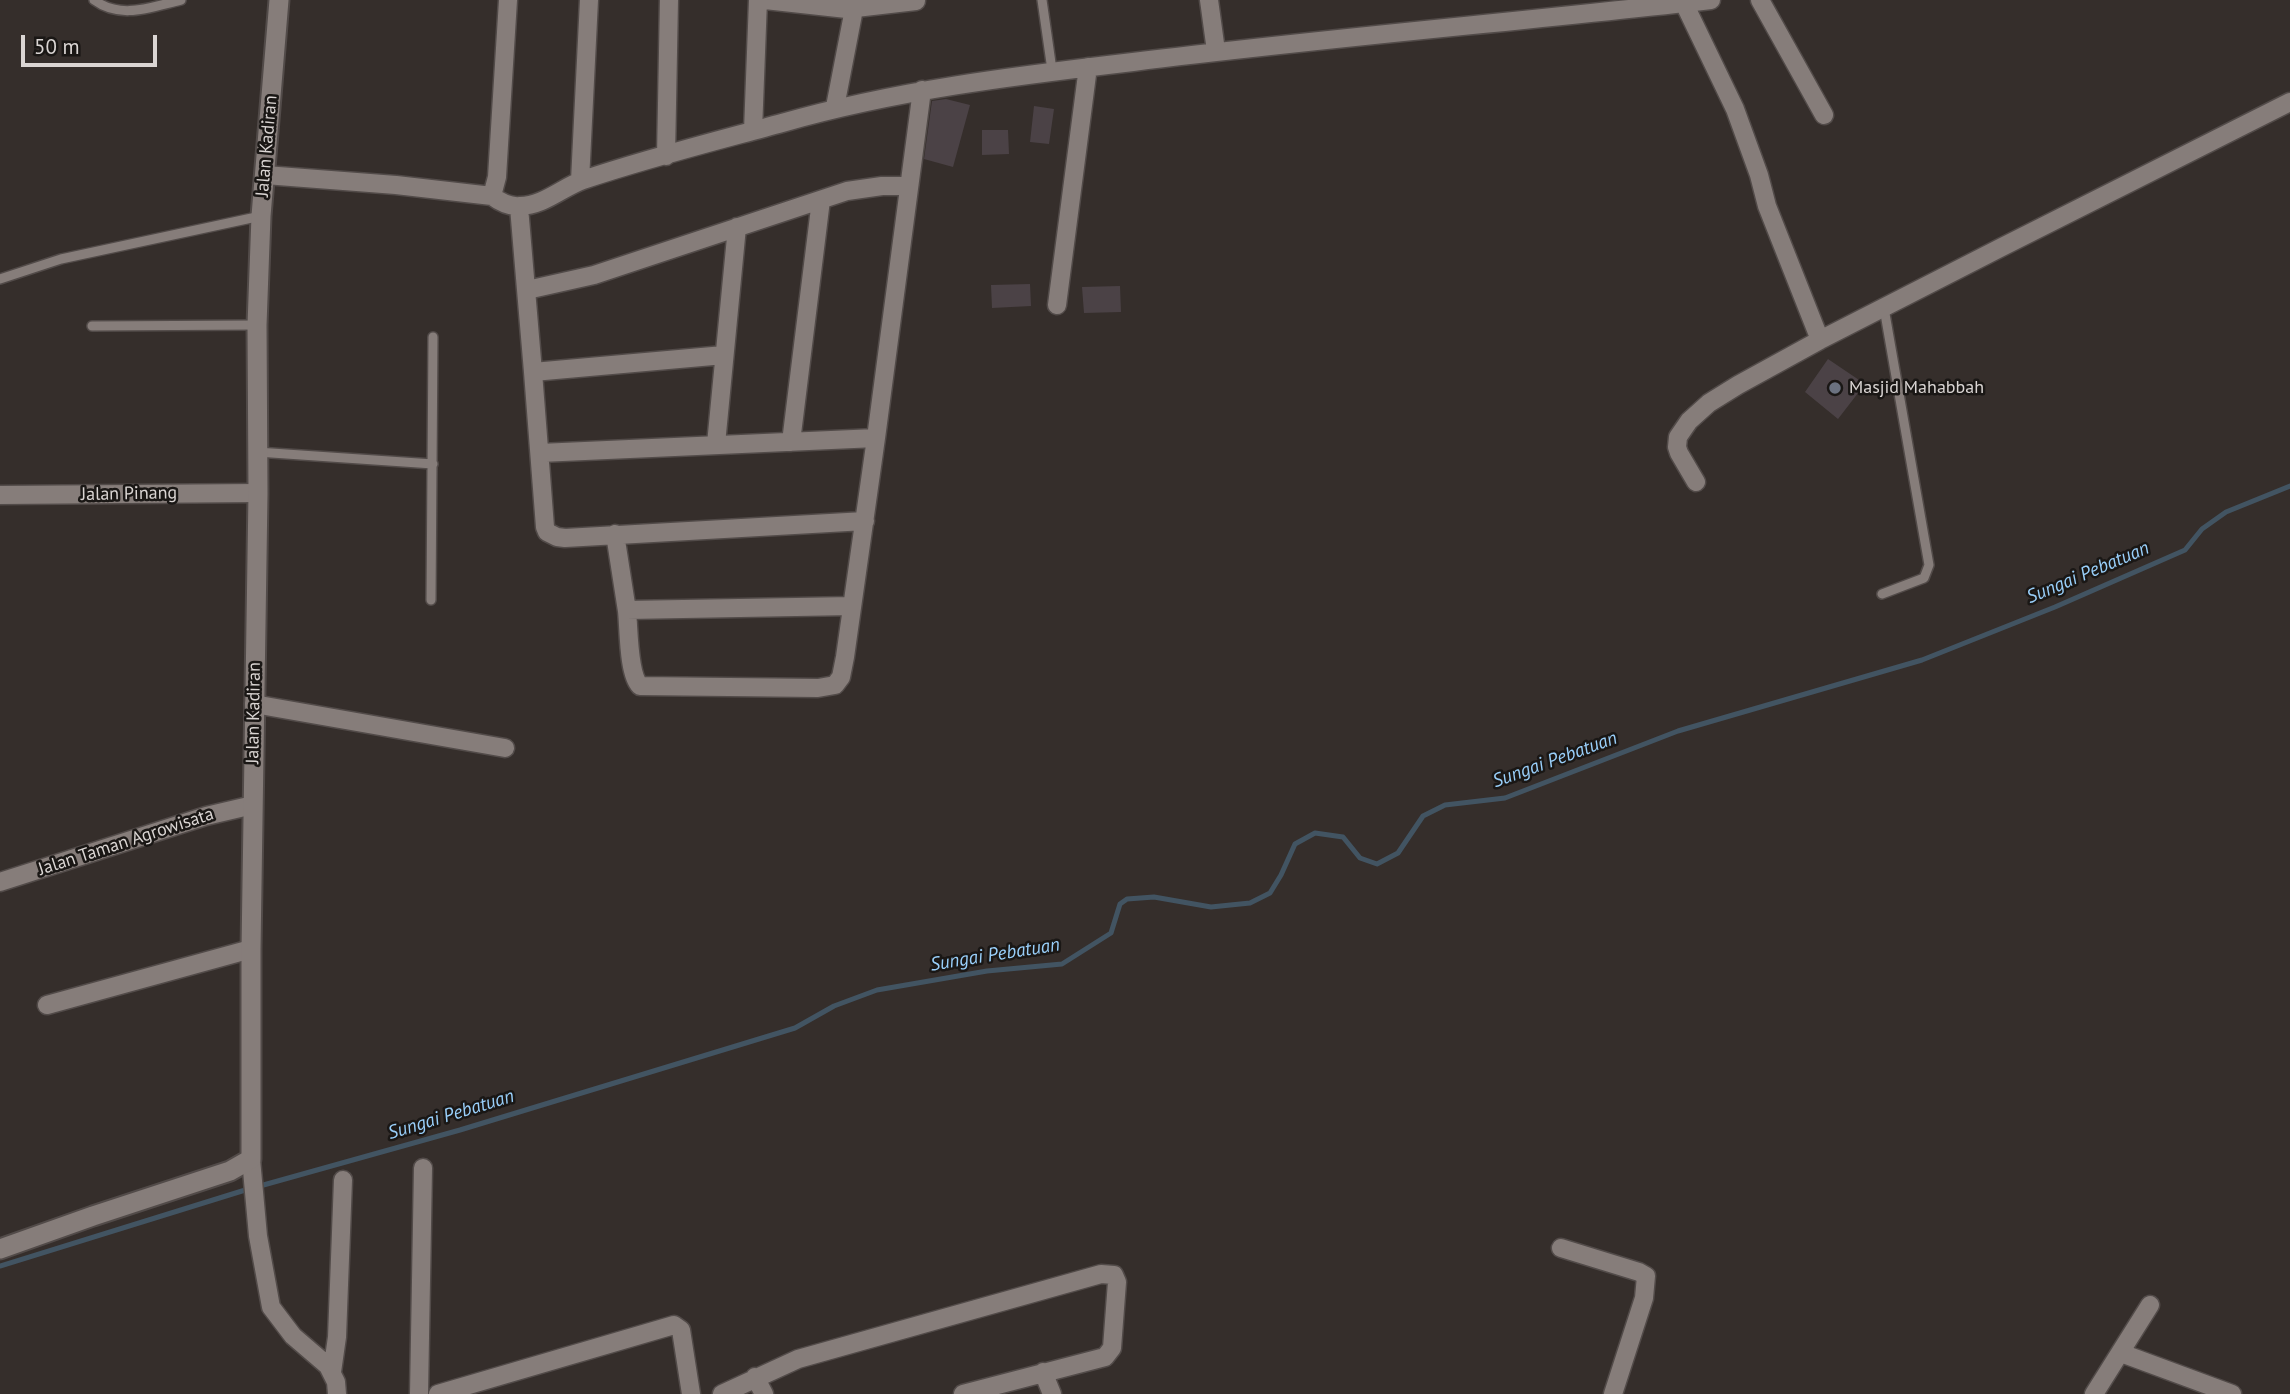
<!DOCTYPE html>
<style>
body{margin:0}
#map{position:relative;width:2290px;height:1394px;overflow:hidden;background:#352e2b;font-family:"PT Sans",sans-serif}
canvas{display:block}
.scale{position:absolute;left:21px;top:35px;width:136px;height:32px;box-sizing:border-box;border:4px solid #dad5d3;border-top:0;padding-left:9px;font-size:21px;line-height:24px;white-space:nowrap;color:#dad5d3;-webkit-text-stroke:5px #1a1715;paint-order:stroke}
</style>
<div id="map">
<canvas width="2290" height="1394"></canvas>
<div class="scale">50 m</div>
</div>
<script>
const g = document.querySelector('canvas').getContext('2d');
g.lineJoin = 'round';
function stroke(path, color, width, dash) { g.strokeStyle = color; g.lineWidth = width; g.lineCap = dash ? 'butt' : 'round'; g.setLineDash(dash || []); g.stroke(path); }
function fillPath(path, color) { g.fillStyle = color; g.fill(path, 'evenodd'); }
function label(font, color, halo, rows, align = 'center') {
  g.font = font + ' "PT Sans",sans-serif'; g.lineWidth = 5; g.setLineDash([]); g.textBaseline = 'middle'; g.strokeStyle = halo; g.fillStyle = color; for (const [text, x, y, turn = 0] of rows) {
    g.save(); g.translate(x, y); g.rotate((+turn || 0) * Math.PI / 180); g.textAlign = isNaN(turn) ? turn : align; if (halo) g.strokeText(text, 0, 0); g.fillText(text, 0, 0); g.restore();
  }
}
stroke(new Path2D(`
 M0 1266 242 1191 460 1130 795 1028 834 1006 877 990 987 971 1062 964 1111 933 1120 904 1127 899 1154 897 1211 907 1250 903 1270 893 1281 875 1295 844 1315 833 1343 837 1360 858 1377 864 1398 853 1423 816 1445 805 1505 798 1678 731 1922 660 2055 607 2185 550 2202 529 2226 512 2290 486`), '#425462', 5);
fillPath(new Path2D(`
 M946 99 970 105 953 167 924 159 932 101Z
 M1034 106 1054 109 1049 144 1030 142Z
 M982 130H1008L1009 154 982 155Z
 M1030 284 1031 306 992 308 991 285Z
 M1120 286 1121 312 1084 313 1082 287Z
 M1828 359 1865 384 1838 419 1805 392Z`), '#4b4246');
const service = new Path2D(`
 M94 0C121 20 151 7 181 0
 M1042 0 1052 70
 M0 279 61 259 261 216
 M92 326 257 325
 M257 452 433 464
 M1882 594 1924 578 1929 565 1884 308
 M431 600 433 337`);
const minor = new Path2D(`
 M765 0 847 9 916 1
 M1209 0 1216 51
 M1760 0 1824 115
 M1684 3 1735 109 1759 175 1767 206 1820 340
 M835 107 854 9
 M753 131 758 0
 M666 156 669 0
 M265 175 396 185 492 196C500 202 510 207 520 206 543 206 563 187 583 180 648 158 716 141 782 123 897 90 1014 76 1133 62 1325 38 1518 22 1711 0
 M580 181 589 0
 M492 196 497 177 508 0
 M519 207 533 372
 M527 290 594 275 847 191 882 186H908
 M1057 305 1088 67
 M724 355 533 372 545 527 547 532 557 537 565 538 865 521
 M876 438 922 90
 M791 442 821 200
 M716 444 737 227
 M540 453 876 438 845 657 841 677 835 685 818 688 640 686C628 674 629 629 627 611 623 585 619 560 615 534
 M1696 482 1679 453 1677 447 1678 437 1689 421 1709 403 1738 385 1820 340 2002 247 2290 102
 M0 495 258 493
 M627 610 852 606
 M254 704 505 748
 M0 882 206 816 253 805
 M47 1005 251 949
 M251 1159 258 1236 271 1307 293 1336 328 1366 336 1382 337 1394
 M1561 1248 1639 1272 1646 1276 1644 1298 1613 1394
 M2121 1353 2232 1394
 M332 1372 337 1337 343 1180
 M1043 1372 1052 1394
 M755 1377 764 1394
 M419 1394 423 1168
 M438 1394 674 1325 681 1330 691 1394
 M722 1394 798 1359 1101 1274 1114 1275 1117 1282 1112 1348 1105 1357 963 1394
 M2094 1394 2150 1305`);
const tertiary = new Path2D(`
 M0 1249 93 1216 230 1171 251 1159V949L258 493 257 325 261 216 279 0`);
stroke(service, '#524b49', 12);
stroke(minor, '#524b49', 21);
stroke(tertiary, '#524b49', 23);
stroke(service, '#867d7a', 9);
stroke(minor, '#867d7a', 18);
stroke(tertiary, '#867d7a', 19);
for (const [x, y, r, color] of [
 [1835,388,7,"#6b7280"]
]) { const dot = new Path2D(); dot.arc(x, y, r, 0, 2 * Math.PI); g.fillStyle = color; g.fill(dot); stroke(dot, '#1a1715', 2.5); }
label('18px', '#dad5d3', '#1a1715', [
 ["Jalan Kadiran",267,146,-85],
 ["Jalan Pinang",129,494,-1],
 ["Jalan Kadiran",254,713,-89],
 ["Jalan Taman Agrowisata",126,842,-18]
]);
label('18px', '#dad5d3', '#1a1715', [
 ["Masjid Mahabbah",1849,388]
], 'left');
label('italic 19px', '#99cffa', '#1a1715', [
 ["Sungai Pebatuan",2088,573,-23],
 ["Sungai Pebatuan",1555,760,-20],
 ["Sungai Pebatuan",995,955,-9],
 ["Sungai Pebatuan",451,1115,-17]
]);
</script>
